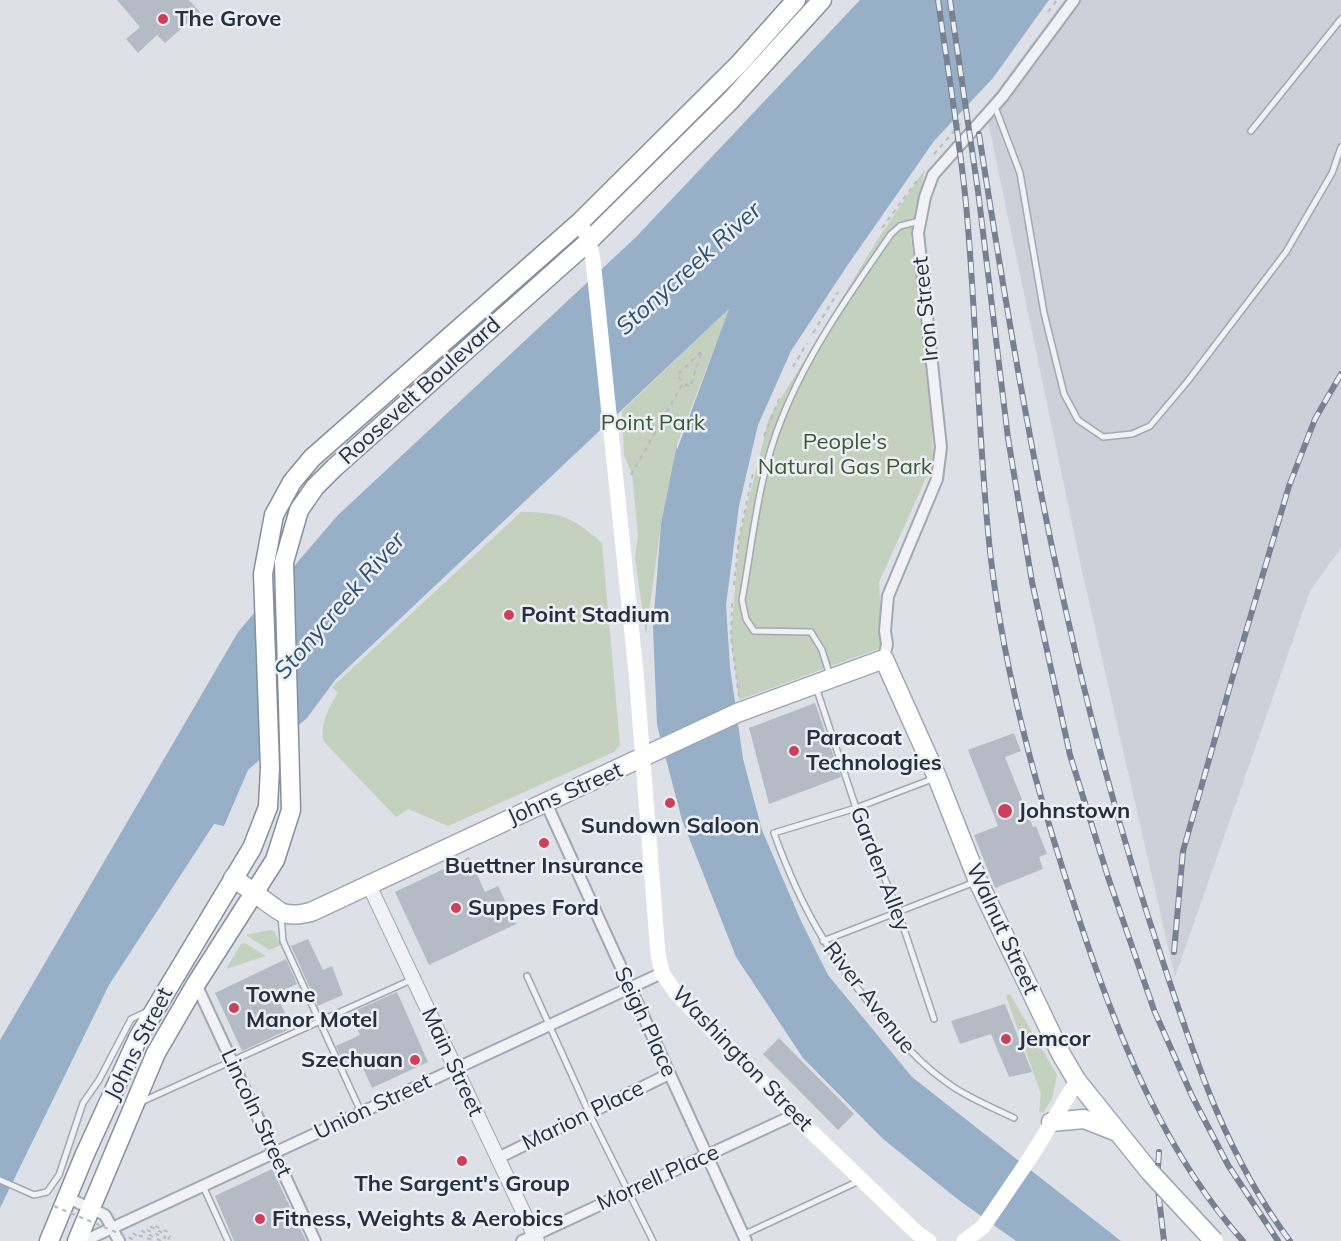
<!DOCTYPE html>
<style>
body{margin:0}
canvas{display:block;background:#dde1e7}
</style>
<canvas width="1341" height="1241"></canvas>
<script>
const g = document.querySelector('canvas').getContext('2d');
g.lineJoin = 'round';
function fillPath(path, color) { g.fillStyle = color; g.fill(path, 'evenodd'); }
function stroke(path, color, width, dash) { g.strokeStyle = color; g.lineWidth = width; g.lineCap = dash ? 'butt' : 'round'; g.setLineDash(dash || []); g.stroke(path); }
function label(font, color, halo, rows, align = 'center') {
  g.font = font + ' Mulish,sans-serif'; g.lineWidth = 5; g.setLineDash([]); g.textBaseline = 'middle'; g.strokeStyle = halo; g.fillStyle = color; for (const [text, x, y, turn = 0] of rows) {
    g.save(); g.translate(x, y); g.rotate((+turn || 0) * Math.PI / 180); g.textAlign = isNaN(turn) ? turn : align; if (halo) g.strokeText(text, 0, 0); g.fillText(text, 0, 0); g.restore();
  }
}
fillPath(new Path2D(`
 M1064 0H1341V548L1310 591 1175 977 1082 571 985 107Z`), '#cbd0d9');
fillPath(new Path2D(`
 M925 169 911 239 931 385 933 463 879 582 883 647 739 700 731 637 739 538 769 418 878 239Z
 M730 308 677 444 661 524 646 635 635 558 638 535 632 474 624 455 622 411Z
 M521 512C560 512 573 517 602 543L620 745 614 752 448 826 408 809 396 817 324 742C319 726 329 706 338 693L332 687Z
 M270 930 274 931 281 945 269 950 246 935Z
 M245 943 266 956 226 969 241 944Z
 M1010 994 1057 1075 1052 1099 1043 1113 1039 1112 1041 1094 1006 996Z`), '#c3d1be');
fillPath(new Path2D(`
 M860 0H1049L993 78 934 141 847 266 791 351 758 425 739 506 726 605 730 667 743 759 762 830 801 921 828 975 912 1077 1121 1241H1016L956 1198 882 1138 803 1058 736 957 682 820 657 725 653 627 661 524 677 444V450L729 309 336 679 307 718 248 770 224 826 214 824 109 985 0 1208V1040L238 632 337 516 636 237Z`), '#97b0c8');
fillPath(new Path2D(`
 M117 0H189L200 12 165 43 157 35 138 53 126 39 140 27Z
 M815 703 841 777 769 804 749 728Z
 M1014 733 1021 751 1005 757 1033 827 1036 826 1047 854 1039 857 1043 869 995 888 974 835 998 826 968 750Z
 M469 857 485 892 498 886 516 924 429 965 395 892Z
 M308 939 323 970 332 966 343 995 318 1006 291 946Z
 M286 959 297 984 276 994 292 1028 242 1051 215 993Z
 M397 992 428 1062 372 1088 361 1064 347 1070 336 1046 360 1035 350 1013Z
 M1005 1004 1032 1072 1009 1077 991 1034 960 1044 951 1021Z
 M779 1038 854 1114 838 1130 763 1054Z
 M272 1169 306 1241H234L215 1196Z`), '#b4bbc4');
const service = new Path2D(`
 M995 107 1020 173 1044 313 1064 394 1078 420 1103 437 1132 434 1150 426 1187 382 1286 252 1332 173 1341 147
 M1251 131 1341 19
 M830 676 822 650 811 632 754 631 746 619 742 600C753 540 758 476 782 418 808 352 851 292 891 234L900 226 920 221
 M816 687 856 808 898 911 934 1019
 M935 778 856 808 774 833C801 908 827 952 878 1014 900 1040 921 1065 949 1084 968 1098 992 1107 1014 1118
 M281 915 283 941 361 1112
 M823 941 975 882
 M527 976 589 1113 653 1241
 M141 1102 411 980
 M0 1180 34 1195 47 1192 59 1175 83 1103 99 1080 131 1019 148 1011
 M203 1186 228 1241
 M743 1235 859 1181`);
const minor = new Path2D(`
 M884 659 887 644 885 631 888 596 937 479 941 447 918 233 925 197 933 175 1003 96 1074 0
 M546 803 746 1241
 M196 984 315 1241
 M498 1158 669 1074
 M68 1198 105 1215 119 1241
 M84 1241 662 973
 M522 1241 794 1115`);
const tertiary = new Path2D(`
 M368 883 537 1241`);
const primary = new Path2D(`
 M233 878C242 883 279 912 283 913 293 916 302 914 311 912L737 713 884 659 937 777 978 881 1061 1054 1077 1081 1150 1172
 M1051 1122 1084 1119 1117 1132`);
const trunk = new Path2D(`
 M49 1241 85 1154 138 1038 252 848 268 807 270 768 263 574 274 515 292 482 312 458 580 222 739 64 796 0
 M77 1241 156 1053 196 984 275 860 291 810 284 562 299 510 315 487 334 468 589 241 731 100 822 0`);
stroke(service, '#a3a8b1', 8);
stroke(minor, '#a3a8b1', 14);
stroke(tertiary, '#a3a8b1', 16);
stroke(primary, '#9ca6b3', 21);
stroke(trunk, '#858f9e', 21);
stroke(new Path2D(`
 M1048 12 1057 0
 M934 154 961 123
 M882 228 918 179
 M813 333 838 292
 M793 367 807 343
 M764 436 781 394
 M631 475 683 383 690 387 702 351 677 375 683 383
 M734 585 739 538 753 473
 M732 603 731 637 739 696
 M133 1233 138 1237V1235L155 1241
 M161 1241 142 1231 145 1229 165 1238V1234L151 1227 153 1225 168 1232 170 1236 167 1241`), '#b8bcc2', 2, [4.5, 4.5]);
stroke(service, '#f0f2f5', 5);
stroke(minor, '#f0f2f5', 10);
stroke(tertiary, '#f0f2f5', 14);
stroke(new Path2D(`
 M580 222 589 241 593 260 636 672 658 954 662 973 676 993 794 1115 917 1233 929 1241
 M964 1241 983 1227 1032 1155 1077 1081`), '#fff', 15);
stroke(primary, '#fff', 18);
stroke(trunk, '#fff', 18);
const rail = new Path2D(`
 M938 0C947 64 958 129 965 194 977 312 977 432 990 551 1005 685 1044 816 1087 943 1123 1048 1167 1156 1243 1241
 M950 0 978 191 1008 438 1032 582 1070 755 1108 877 1154 1010 1192 1096 1228 1165 1278 1241
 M979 134C1022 413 1072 693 1163 962 1195 1059 1227 1158 1290 1241
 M1174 952 1183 851 1232 679 1289 486 1315 419 1341 374
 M1159 1152 1157 1181 1164 1241`);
stroke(rail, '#778191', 6);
stroke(rail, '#ecf0f5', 4, [11]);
const primaryBridge = new Path2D(`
 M1150 1172 1214 1241`);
stroke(primaryBridge, '#9ca6b3', 21, []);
stroke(new Path2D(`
 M54 1206 137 1241`), '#b8bcc2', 2, [4.5, 4.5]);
stroke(primaryBridge, '#fff', 18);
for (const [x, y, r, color] of [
 [163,19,6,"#ce405a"],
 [509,615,6,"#ce405a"],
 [794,751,6,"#ce405a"],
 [670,803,6,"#ce405a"],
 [1005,811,8,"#ce405a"],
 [544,843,6,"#ce405a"],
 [456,908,6,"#ce405a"],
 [234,1008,6,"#ce405a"],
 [1006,1039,6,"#ce405a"],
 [415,1060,6,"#ce405a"],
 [462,1161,6,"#ce405a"],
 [260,1219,6,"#ce405a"]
]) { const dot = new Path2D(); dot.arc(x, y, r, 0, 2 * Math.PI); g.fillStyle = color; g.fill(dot); stroke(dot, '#ecf0f5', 2); }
label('bold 22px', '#27303e', '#ecf0f5', [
 ["The Grove",175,19],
 ["Point Stadium",521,615],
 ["Paracoat",806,738],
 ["Technologies",806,763],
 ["Johnstown",1018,811],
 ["Sundown Saloon",670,826,"center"],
 ["Buettner Insurance",544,866,"center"],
 ["Suppes Ford",468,908],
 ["Towne",246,995],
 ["Manor Motel",246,1020],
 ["Jemcor",1018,1039],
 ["Szechuan",403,1060,"right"],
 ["The Sargent's Group",462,1184,"center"],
 ["Fitness, Weights & Aerobics",272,1219]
], 'left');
label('22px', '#27303e', '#ecf0f5', [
 ["Iron Street",926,309,-96],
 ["Roosevelt Boulevard",420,391,-42],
 ["Johns Street",565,794,-24],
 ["Garden Alley",880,869,69],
 ["Walnut Street",1002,929,65],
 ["River Avenue",869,998,52],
 ["Seigh Place",645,1022,65],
 ["Johns Street",139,1044,-63],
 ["Washington Street",742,1059,46],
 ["Main Street",452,1062,65],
 ["Union Street",373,1107,-25],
 ["Lincoln Street",256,1113,65],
 ["Marion Place",583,1116,-26],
 ["Morrell Place",658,1178,-24]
]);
label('22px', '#3c5934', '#ecf0f5', [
 ["Point Park",653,423],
 ["People's",845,442],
 ["Natural Gas Park",845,467]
]);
label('italic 24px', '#315071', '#ecf0f5', [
 ["Stonycreek River",689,269,-42],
 ["Stonycreek River",340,606,-49]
]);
</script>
